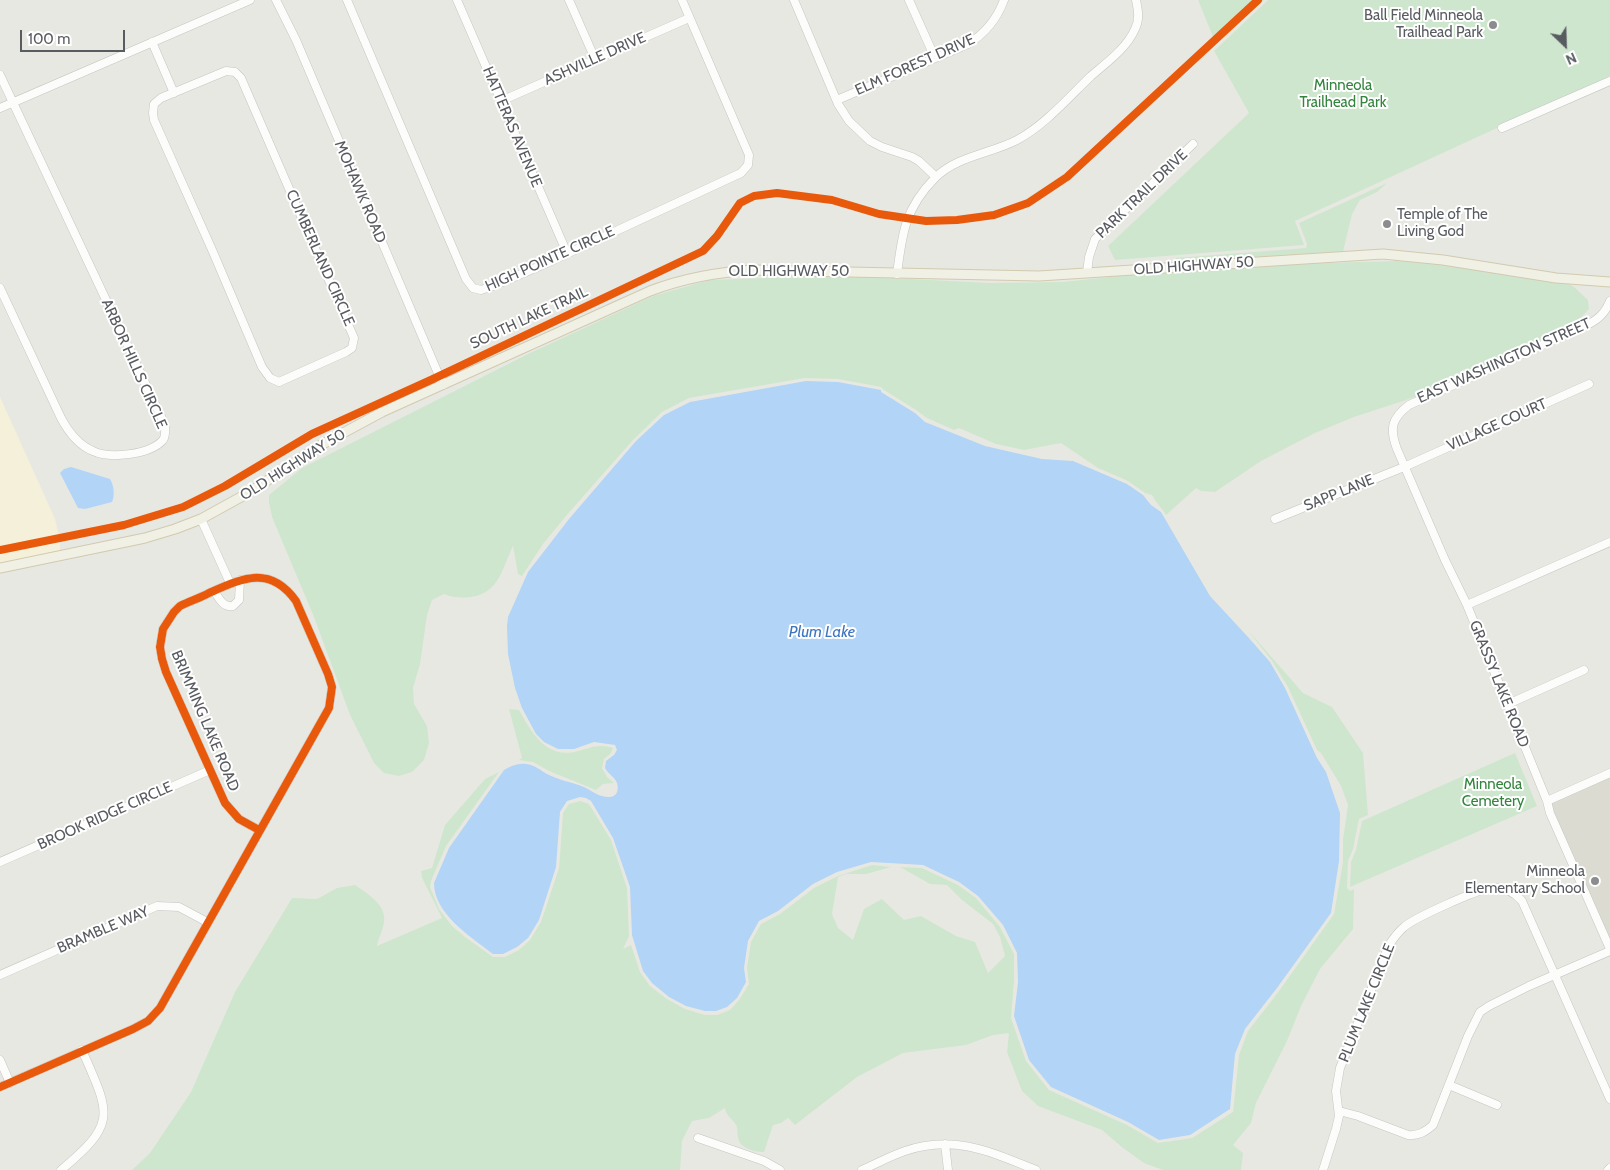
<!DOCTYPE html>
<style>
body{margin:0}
#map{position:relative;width:1610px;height:1170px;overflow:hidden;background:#e8e8e2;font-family:Cabin,sans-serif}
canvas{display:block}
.north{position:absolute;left:1540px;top:20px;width:50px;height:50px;-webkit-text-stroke:4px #fff;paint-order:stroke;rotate:156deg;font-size:14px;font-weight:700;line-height:20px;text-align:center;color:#585b60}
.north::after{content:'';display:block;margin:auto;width:18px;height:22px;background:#585b60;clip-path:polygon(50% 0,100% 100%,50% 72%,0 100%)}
.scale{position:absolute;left:20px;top:30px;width:105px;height:22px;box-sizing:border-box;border:2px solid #585b60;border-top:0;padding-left:6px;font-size:15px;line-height:18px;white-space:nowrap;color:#585b60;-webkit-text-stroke:4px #fff;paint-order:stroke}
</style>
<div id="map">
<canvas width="1610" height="1170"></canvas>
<div class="north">N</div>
<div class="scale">100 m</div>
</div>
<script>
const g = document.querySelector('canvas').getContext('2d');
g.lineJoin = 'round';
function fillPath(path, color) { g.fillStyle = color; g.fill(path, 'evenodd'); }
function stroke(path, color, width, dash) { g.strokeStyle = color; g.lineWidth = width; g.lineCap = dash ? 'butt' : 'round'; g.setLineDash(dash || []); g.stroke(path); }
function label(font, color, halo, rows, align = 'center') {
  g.font = font + ' Cabin,sans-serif'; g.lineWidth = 4; g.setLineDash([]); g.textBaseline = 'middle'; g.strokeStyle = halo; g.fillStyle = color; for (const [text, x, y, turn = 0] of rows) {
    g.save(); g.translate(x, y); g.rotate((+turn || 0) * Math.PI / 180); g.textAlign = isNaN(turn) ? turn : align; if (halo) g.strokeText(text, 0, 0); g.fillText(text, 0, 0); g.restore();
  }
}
fillPath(new Path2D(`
 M0 397 55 519 60 541V551L0 564Z`), '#f4f0d9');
fillPath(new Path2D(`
 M1610 773V949L1547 801Z`), '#dcdbd1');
fillPath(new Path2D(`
 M1198 0H1264L1216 44Z
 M1268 0H1610V76L1295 221 1304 245 1115 260 1108 246 1249 113 1214 51Z
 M1387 183 1377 192 1360 200 1352 214 1343 252 1175 263 1176 258 1306 248 1307 244 1299 223Z
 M1397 261 1449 265 1565 283 1573 286 1588 300 1589 309 1573 326 1415 397 1354 417 1315 433 1261 461 1215 492 1201 491 1196 488 1166 515C1162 508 1156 503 1152 495L1145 493 1128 481 1098 468 1061 443 1024 450 996 444 959 428 954 430 927 418 916 410 884 390 881 387 838 379 805 378 689 398 662 412 633 440 566 516 543 544 522 576 518 574 513 546C502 569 499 593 471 597 460 598 454 598 444 594L432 600 427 615 420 664 413 688 414 704 427 726 429 743 424 760 412 772 399 776 384 773 374 763 350 715 314 617 272 517 269 502V495L302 468 528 354 653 296 709 280 821 276 892 278 990 283 1064 282 1136 274 1286 264Z
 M1247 629 1303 693 1332 707 1363 753 1368 815 1359 819 1353 849 1348 861 1347 888 1350 891 1354 889 1353 929 1320 969 1301 1006 1287 1041 1256 1103 1251 1123 1233 1145 1243 1153 1241 1170H1163L1144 1163 1123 1148 1102 1130 1038 1106 1022 1091 1007 1052 1009 1033 993 1035 966 1045 903 1053 857 1077 795 1125 788 1118 781 1123 773 1125 764 1152C754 1152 739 1148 738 1137 737 1133 738 1128 736 1125 732 1118 726 1116 725 1108L709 1118 692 1121 682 1141 680 1170H132L150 1153 191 1092 235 992 292 898 317 899 337 888 355 885C369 895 390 906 383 927 381 934 378 939 377 946L442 918 422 878 421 871 432 868 445 825 485 779 499 772 446 846 431 881 430 887 439 909 452 926 465 937 493 957H505L519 950 530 940 541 922 559 868 563 813 569 804 580 801 589 804 611 840 627 888 629 936 623 949 631 945 640 972 650 986 667 999 685 1009 705 1015H717L730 1010 739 1000 749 984 747 968 751 942 761 924 780 914 814 888 838 876 872 865 891 867 866 874H846L838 877 832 914 838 928 853 940 864 909 882 899 904 920 921 916 956 936 975 942 988 973 1005 956 1000 937 993 924 962 900 947 885 930 884 900 867 922 868 958 885 976 898 1000 927 1014 954V981L1011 1018 1026 1061 1049 1090 1127 1125 1158 1143 1192 1138 1233 1112 1239 1055 1248 1031 1279 991 1334 914 1343 862V839L1348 805 1341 786 1321 753 1317 750 1288 687 1272 661Z
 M509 709 519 710C531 731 545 758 574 752 590 749 595 743 613 748L611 753 604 759 602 768 607 777 614 783 603 784 596 790 549 771 533 762 519 760 522 758Z
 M1515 753 1537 806 1350 887 1351 862 1356 850 1362 821Z`), '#cfe6ce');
fillPath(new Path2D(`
 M806 381 838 382 881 390V392L915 413 925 422 985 446 1042 459 1073 461 1127 484 1143 495 1151 505 1161 512 1210 596 1248 637 1270 662 1285 688 1317 758 1326 772 1340 813 1339 861 1331 913 1277 988 1245 1029 1235 1054 1230 1109 1190 1135 1159 1140 1128 1122 1051 1087 1029 1060 1014 1016 1018 982 1017 953 1003 925 978 896 959 882 923 865 871 862 837 872 813 884 778 911 759 921 748 941 744 968 746 982 737 998 727 1007 716 1011H705L686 1006 669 997 652 983 643 971 632 935 630 887 613 838 591 801 586 798 580 797 567 801 560 812 556 867 539 920 528 938 517 947 503 954H493C471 937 434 914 434 883L449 848 504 770C511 766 518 763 526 764 535 765 540 770 547 774 558 780 572 782 584 787 592 791 599 797 609 797 617 797 619 790 617 783 615 777 608 774 605 768L606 761 614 755 617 750 615 745 594 742 574 749H558L544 742 536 734 522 708 515 688 508 654 507 626 508 617 528 572 569 519 636 441 664 415 690 402Z
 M71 467 110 479C114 485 115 496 112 502L85 509 78 508 60 473 64 469Z`), '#b2d4f6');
const minor = new Path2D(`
 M276 0 296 40 443 385
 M347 0 466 279 473 288 481 290 493 286 547 263 741 173 748 165 749 155 682 0
 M457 0 567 253
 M569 0 595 59
 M794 0 838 104 849 121 870 141 882 147 912 157 919 161 936 177
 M909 0 935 58
 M152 42 174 93
 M226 71 235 72 241 78 354 338 352 348 346 352 279 382 270 378 262 367 213 252 154 120 153 113 154 104 161 98Z
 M0 75 165 425C165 430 166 436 163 440 150 455 109 459 93 451 78 445 68 431 61 418L0 288
 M837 100 968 44C986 33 997 19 1004 0
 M501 101 689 18
 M0 108 250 0
 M1502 128 1610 81
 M1087 273 1089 257 1095 239 1193 144
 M897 274C902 234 905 208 935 178 957 156 990 154 1017 140 1045 125 1068 98 1091 76 1106 63 1127 48 1135 29 1140 19 1138 10 1136 0
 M1610 301C1605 313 1599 319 1587 325L1409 405C1392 418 1389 428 1397 449L1445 560 1467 605 1547 801 1550 813 1610 949
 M201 519 230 583
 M1275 519 1404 467 1589 384
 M214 591C219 598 223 608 233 606L239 600 240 580
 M1467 605 1610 542
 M1508 704 1584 670
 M1547 801 1610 773
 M0 862 210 770
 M0 975 157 906 179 907 207 922
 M0 1060 10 1083
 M1449 1085 1497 1105
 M0 1087 133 1029 148 1021 160 1008 329 708 332 687 328 674 296 601C270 565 243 578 209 593 200 598 190 601 180 606L174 612 163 629 160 647 162 659 166 672 225 803 239 819 259 830
 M1339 1111 1358 1116 1408 1135C1418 1136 1425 1132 1433 1125L1468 1036 1480 1012 1489 1006 1529 986 1610 951
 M698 1138 764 1161 780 1170
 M945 1144 948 1170
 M61 1170C118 1123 110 1114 82 1050
 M862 1170C876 1164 890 1156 905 1151 954 1134 991 1152 1036 1170
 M1323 1170 1336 1129 1339 1116 1336 1091 1340 1068 1389 945C1393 939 1398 932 1404 927 1414 918 1478 889 1491 888 1503 887 1514 892 1522 901L1610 1099
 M1608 1170 1610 1168`);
const major = new Path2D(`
 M0 568 145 538 175 529 201 519 250 492 319 446 382 412 650 291C684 278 717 272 754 270L1039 276 1383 254 1443 260 1556 278 1610 282`);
stroke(minor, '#c4c5c3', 9);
stroke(major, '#d1caaf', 11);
stroke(minor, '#fcfcfb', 8);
stroke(major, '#f1f0e5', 9);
stroke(new Path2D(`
 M0 550 124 525 183 507 225 486 312 434 433 379 703 251 717 236 740 203 754 196 777 193 832 200 879 214 926 221 957 220 994 215 1028 203 1067 177 1258 0
 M0 1087 133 1029 148 1021 160 1008 329 708 332 687 328 674 296 601C270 565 243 578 209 593 200 598 190 601 180 606L174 612 163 629 160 647 162 659 166 672 225 803 239 819 259 830`), '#e8590c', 8);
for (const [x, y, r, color] of [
 [1493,25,5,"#8a8c8e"],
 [1387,224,5,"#8a8c8e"],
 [1595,881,5,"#8a8c8e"]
]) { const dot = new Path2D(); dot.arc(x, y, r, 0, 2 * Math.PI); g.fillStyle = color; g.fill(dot); stroke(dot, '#fff', 2); }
label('15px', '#585b60', '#fff', [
 ["Ball Field Minneola",1483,16],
 ["Trailhead Park",1483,33],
 ["Temple of The",1397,215,"left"],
 ["Living God",1397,232,"left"],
 ["Minneola",1585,872],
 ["Elementary School",1585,889]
], 'right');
label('15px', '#585b60', '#fff', [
 ["ASHVILLE DRIVE",595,59,-24],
 ["ELM FOREST DRIVE",915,65,-24],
 ["HATTERAS AVENUE",512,127,67],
 ["MOHAWK ROAD",360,192,67],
 ["PARK TRAIL DRIVE",1142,194,-44],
 ["CUMBERLAND CIRCLE",320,258,66],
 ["HIGH POINTE CIRCLE",550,259,-24],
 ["OLD HIGHWAY 50",1194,266,-4],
 ["OLD HIGHWAY 50",789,272],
 ["SOUTH LAKE TRAIL",529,318,-25],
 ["EAST WASHINGTON STREET",1504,361,-24],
 ["ARBOR HILLS CIRCLE",134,364,66],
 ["VILLAGE COURT",1497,425,-24],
 ["OLD HIGHWAY 50",293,465,-32],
 ["SAPP LANE",1339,493,-22],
 ["GRASSY LAKE ROAD",1499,684,68],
 ["BRIMMING LAKE ROAD",205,721,67],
 ["BROOK RIDGE CIRCLE",105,816,-24],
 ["BRAMBLE WAY",103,930,-23],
 ["PLUM LAKE CIRCLE",1367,1003,-68]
]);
label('15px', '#33843d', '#fff', [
 ["Minneola",1343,86],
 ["Trailhead Park",1343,103],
 ["Minneola",1493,785],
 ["Cemetery",1493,802]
]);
label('italic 16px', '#3e75c2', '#fff', [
 ["Plum Lake",822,632]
]);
</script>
